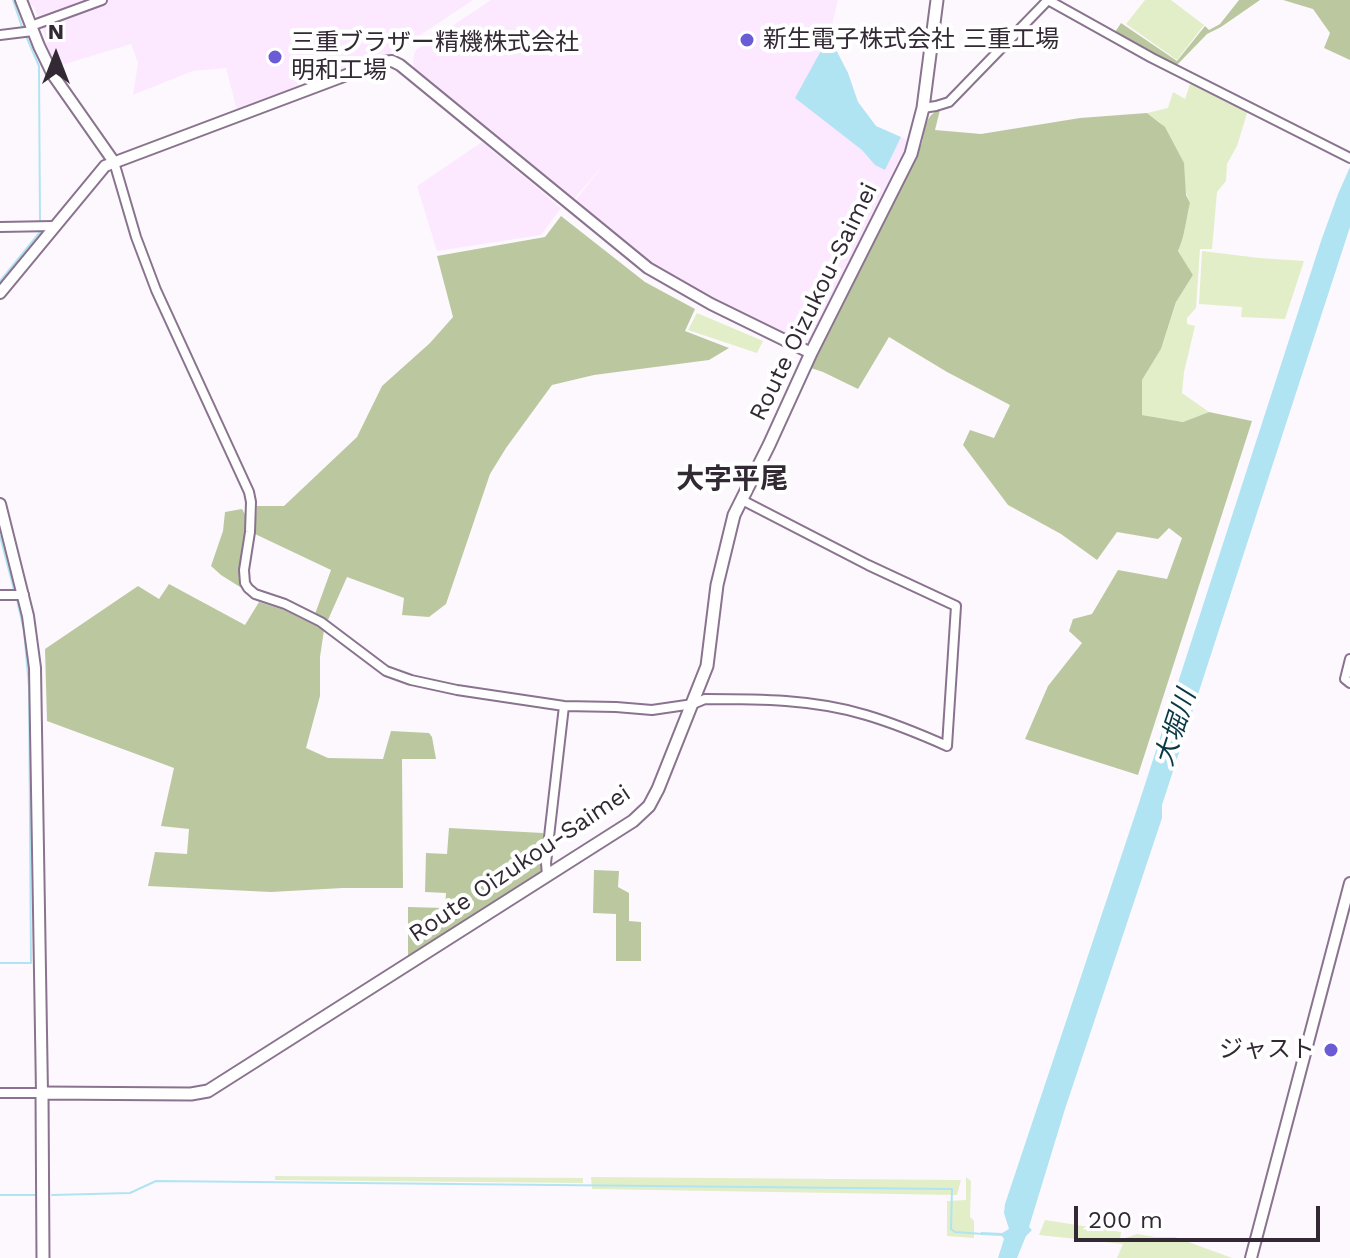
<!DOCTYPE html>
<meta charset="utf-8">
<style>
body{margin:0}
#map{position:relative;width:1350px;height:1258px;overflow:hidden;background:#fdf8fe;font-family:"Work Sans",sans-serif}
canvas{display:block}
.north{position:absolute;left:16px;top:16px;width:80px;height:80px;-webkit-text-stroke:6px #fff;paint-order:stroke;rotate:0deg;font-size:22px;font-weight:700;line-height:32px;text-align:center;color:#322934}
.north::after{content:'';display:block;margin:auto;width:28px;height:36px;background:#322934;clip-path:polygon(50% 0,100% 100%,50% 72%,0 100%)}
.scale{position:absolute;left:1074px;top:1206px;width:246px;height:36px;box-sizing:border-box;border:4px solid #322934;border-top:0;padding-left:10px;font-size:24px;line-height:28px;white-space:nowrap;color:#322934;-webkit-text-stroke:6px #fff;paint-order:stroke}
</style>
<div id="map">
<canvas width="1350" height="1258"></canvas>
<div class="north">N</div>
<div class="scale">200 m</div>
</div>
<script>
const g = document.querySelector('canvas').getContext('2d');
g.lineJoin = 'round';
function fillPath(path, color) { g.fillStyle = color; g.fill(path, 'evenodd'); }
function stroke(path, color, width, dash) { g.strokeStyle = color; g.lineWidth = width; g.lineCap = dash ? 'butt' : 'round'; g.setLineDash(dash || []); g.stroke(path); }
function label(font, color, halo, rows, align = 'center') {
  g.font = font + ' "Work Sans","Noto Sans JP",sans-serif'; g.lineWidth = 8; g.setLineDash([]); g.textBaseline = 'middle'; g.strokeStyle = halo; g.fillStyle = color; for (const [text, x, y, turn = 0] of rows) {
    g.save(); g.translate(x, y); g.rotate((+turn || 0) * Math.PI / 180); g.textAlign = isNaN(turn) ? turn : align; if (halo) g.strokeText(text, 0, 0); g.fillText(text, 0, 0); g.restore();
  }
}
fillPath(new Path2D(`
 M26 0H473L395 52 237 110 226 68 193 71 133 95 138 63 131 44 55 67 45 44 47 41 34 7Z
 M491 0H838L829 37 848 73 858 102 876 126 910 141 810 341 803 344 670 277 637 255 574 202 605 163 573 200 415 69 413 64 414 54 416 50Z
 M482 142 561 208 541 235 437 251 417 186Z`), '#fce9ff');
fillPath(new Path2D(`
 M1145 0H1171L1204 25 1177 60 1126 24Z
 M1190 84 1248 110 1237 146 1227 164 1226 181 1217 192 1212 249H1200L1196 308 1187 318V324L1195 326 1184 372 1182 393 1209 412 1183 422 1142 415V380L1161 349 1177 300 1193 275 1178 251C1185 236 1186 219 1190 203 1182 185 1175 138 1162 125 1158 120 1152 117 1147 113L1168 108 1173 92 1185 99Z
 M1202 251 1259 258 1304 261 1285 319 1241 317 1242 307 1199 304Z
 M697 313 763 341 757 353 688 330Z
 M275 1176 583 1178V1183L275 1180Z
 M591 1177 961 1180 957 1195 592 1189Z
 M966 1177 971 1181 970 1217 974 1221V1238L947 1236V1201L966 1200Z
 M1045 1220 1121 1232 1120 1240 1137 1234 1155 1237H1175L1232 1258H1117L1123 1244 1039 1235Z`), '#e2eec7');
fillPath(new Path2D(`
 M1239 0H1260L1221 27 1207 34 1177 65 1152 54 1115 32 1121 23 1177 61 1205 26 1209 30 1220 24Z
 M1283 0H1350V60L1324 48 1330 33 1313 9Z
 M940 110 935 130 981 134 1080 118 1147 113 1165 127 1184 163 1186 195 1190 203C1186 219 1185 236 1178 251L1193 275 1176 302 1161 349 1142 380V415L1183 422 1209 412 1252 421 1138 775 1025 739 1048 686 1082 643 1069 631 1073 619 1092 614 1118 570 1167 579 1182 538 1169 528 1158 539 1117 532 1097 560 1061 534 1008 505 963 445 970 430 994 438 1010 405 947 372 889 337 858 389 823 372 811 368 922 143C925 130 925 114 940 110Z
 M561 216 645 282 695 309 685 331 729 348 709 360 594 375 552 385 506 448 490 474 446 604 429 617 402 615 404 598 347 577 328 620 315 614 331 570 255 534 246 536 239 569 240 587 221 575 211 566 223 531 225 512 242 509 248 519 256 517 257 506H284L357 437 382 386 430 343 453 317 437 256 545 237Z
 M169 584 245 625 259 602 284 610 324 630 320 657V696L306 748 328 758 383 759 391 731 429 733 432 737 436 759H402L403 888H343L271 892 148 886 155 852 187 854 189 829 161 826 174 768 47 721 45 649 138 586 159 599Z
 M449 828 543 833 542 874 408 960V907L445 908 446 893 425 892 426 853 447 854Z
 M594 870 619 871 618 887 629 893V921L641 922V961H616V914L593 913Z`), '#bbc89f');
fillPath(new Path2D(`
 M829 36 848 73 858 102 876 126 901 137 885 170 875 165 862 150 795 98Z
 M1350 167V227L1162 805V818L1065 1109 1029 1227 1032 1230 1026 1236 1017 1258H998L1004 1239 1002 1236 981 1235V1232L1002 1233 1009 1229 1004 1213 1005 1204 1137 809 1321 241 1338 194Z`), '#b1e4f3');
stroke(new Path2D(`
 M13 0 23 30
 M26 36 39 66 40 223
 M0 281 40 232V229
 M0 536 14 590
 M0 963H31L29 687 24 631 17 600
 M0 1195H37
 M52 1195 130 1193 156 1181 952 1189 951 1229 955 1232 983 1234`), '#b1e4f3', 2);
const minor = new Path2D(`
 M1048 0 1152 58 1350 158
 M31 26 102 0
 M0 35 33 31
 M923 108 936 106 949 102 1048 0
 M114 162 136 237 156 290 249 492 251 502 250 532 244 570 245 583 248 588 255 594 285 604 321 622 386 671 411 680 457 690 564 706 616 707 652 710 693 704 705 699C758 699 814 699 866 715 893 723 920 734 947 746L956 606 868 565 742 500
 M0 227 54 226
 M0 595H24
 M1350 659 1345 679 1350 683
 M547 876 546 863 564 706
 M0 1093H42`);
const tertiary = new Path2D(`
 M21 0 39 46 53 75 114 162
 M0 293 105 166 381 62 392 61 400 65 648 268 711 304 811 353
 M0 504 28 616 35 668 42 1093
 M1251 1258 1350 883`);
const secondary = new Path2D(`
 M43 1258 42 1093 191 1094 208 1091 633 821 649 806 658 789 707 666 717 585 734 515 769 445 811 353 911 154 923 108 937 0`);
stroke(minor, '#8a738e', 12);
stroke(tertiary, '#8a738e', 14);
stroke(secondary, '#8a738e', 15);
stroke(minor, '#fff', 8);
stroke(tertiary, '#fff', 10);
stroke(secondary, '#fff', 11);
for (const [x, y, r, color] of [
 [747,40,8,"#6b5bd5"],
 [275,57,8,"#6b5bd5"],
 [1331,1050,8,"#6b5bd5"]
]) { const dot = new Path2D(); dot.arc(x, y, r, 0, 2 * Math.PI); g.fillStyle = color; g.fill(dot); stroke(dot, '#fff', 3); }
label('24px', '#322934', '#fff', [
 ["新生電子株式会社 三重工場",763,40],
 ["三重ブラザー精機株式会社",291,43],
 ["明和工場",291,71],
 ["ジャスト",1315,1050,"right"]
], 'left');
label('24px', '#322934', '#fff', [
 ["Route Oizukou-Saimei",814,302,-64],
 ["Route Oizukou-Saimei",520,864,-34]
]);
label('italic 26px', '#0a3945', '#fff', [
 ["大堀川",1176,728,-72]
]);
label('bold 28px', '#322934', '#fff', [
 ["大字平尾",732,480]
]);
</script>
